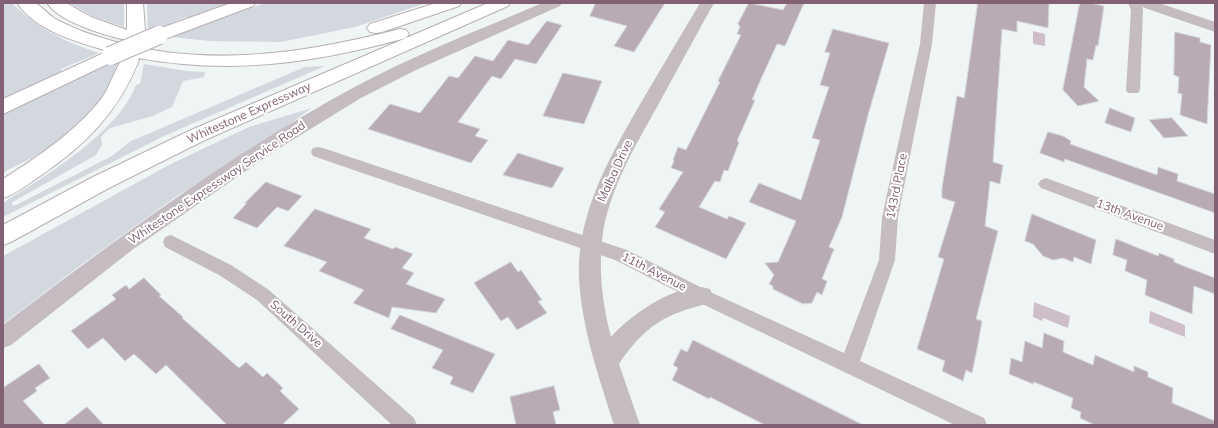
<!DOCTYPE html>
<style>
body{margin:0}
#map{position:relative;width:1218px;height:428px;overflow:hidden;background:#eff4f4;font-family:Mulish,sans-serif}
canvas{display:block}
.frame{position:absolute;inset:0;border:4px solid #826174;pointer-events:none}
</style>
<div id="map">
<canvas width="1218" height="428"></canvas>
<div class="frame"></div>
</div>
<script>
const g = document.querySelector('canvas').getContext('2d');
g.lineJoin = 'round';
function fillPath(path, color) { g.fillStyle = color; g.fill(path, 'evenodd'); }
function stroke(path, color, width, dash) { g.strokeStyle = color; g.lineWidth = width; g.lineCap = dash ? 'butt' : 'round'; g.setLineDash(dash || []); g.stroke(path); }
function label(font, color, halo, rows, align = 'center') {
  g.font = font + ' Mulish,sans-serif'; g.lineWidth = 4; g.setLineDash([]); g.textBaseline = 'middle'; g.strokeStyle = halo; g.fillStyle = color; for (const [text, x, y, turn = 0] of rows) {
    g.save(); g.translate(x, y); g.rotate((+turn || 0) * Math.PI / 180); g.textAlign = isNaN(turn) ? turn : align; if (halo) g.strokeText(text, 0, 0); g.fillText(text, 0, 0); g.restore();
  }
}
fillPath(new Path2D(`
 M3 3H12C36 28 67 43 99 53L61 69 62 72 3 101Z
 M69 3H127L124 5V27L92 16Z
 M147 3H230L188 18 186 17 149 33H148Z
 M266 3H426L355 27 281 42 210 41 172 37 198 27V25Z
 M119 58 120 59C112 91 90 117 65 138 51 150 20 163 3 173V113Z
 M144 64 186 71 205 72 204 77 183 81 172 107 153 116 110 128 101 137 102 145 96 155 11 203 14 206 112 156 131 141 305 67 325 66 162 137 3 217V203C45 176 118 133 136 85L140 84Z
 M312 108 257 147 177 196 81 265 3 324V256L171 164 234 134 252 126Z`), '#d3d8de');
fillPath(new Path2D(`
 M1033 31 1045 34V46L1033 44Z
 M1034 302 1070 316 1068 328 1043 318 1042 321 1033 317Z
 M1150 311 1185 325V337L1149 323Z`), '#cebeca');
const building = new Path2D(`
 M596 3H665L634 52 614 46 627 26 590 16Z
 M749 3 783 10 787 3H804L785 46 777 44 761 79 752 100H755L737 141 739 142 728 171 724 170 720 182 715 181 699 207 727 219 729 216 746 223 726 259 655 227 665 212 659 209 683 172 671 168 674 161 673 160 678 147 686 150 720 82 718 81 741 35 737 34 740 27 738 24Z
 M978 3H1049L1048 28 1017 21V32L1002 29 993 162 1003 165 1000 184 990 181 985 226 998 231 976 319 982 321 977 349 972 373 966 370 963 381 942 371 945 361 917 349 944 259 938 257 955 202 942 198V188L957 96 964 98Z
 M1080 3H1090L1104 6 1098 46 1096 45 1093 60 1087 59 1084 87 1099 101 1078 106 1063 90Z
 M547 21 562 25 536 64 515 59 501 79 492 76 458 122 480 129 475 136 488 140 471 163 368 129 390 104 420 113 449 76 458 78 475 56 493 61 508 40 528 45Z
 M833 29 889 43 868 115 842 217 829 247 834 249 822 279 827 281 822 295 817 292 812 303 803 304 773 289V286L769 284 774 275 765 263 778 262 796 221 749 202 759 183 801 200 820 140 812 138 829 87 820 85 830 53 825 52Z
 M1175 32 1200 38V42L1211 45 1207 124 1180 115 1182 94 1178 93 1179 77 1174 75Z
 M563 73 602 81 584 124 543 116Z
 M1110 108 1135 118 1131 132 1105 123Z
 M1172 118 1188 136 1164 138 1149 120Z
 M1048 132 1063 136 1071 141 1070 144 1157 175 1158 167 1178 174 1177 181 1215 194V213L1065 159 1064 162 1040 153Z
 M518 153 564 168 552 188 503 175Z
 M266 182 302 196 288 211 277 207 257 228 233 218 247 203H245Z
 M315 209 371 229 364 238 393 249 395 247 413 254 402 268 414 273 406 284 445 299 436 313 392 307 389 318 353 303 364 290 319 271 327 262 284 246Z
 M1032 214 1096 240 1091 264 1074 257 1073 262 1063 258 1053 260 1043 256 1033 244 1025 241Z
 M1116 239 1158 256 1159 253 1174 259V262L1181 265 1215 278V294L1194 286 1192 314 1145 295 1147 280 1125 271 1127 260 1113 255Z
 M511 262 518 272 521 270 542 300 538 301 547 313 517 330 508 317 501 321 474 283Z
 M144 278 161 295 159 296 183 317 182 318 239 368 246 362 263 377 267 373 283 388 280 391 299 409 282 425H227L166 365 156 374 134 354 125 361 103 338 88 349 71 331 116 299 112 295 126 285 129 289Z
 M400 315 495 354 473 393 450 384 453 377 432 368 443 350 391 329Z
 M1044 333 1064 341 1063 352 1093 365 1095 355 1134 372V366L1148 372V377L1173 388 1172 403 1215 421V425H1095L1080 418 1081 412 1071 408 1073 398 1034 382 1033 384 1009 374 1011 358 1022 362 1025 341 1042 348Z
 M693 340 863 425H765L710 397 709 399 672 380 678 368 673 365 681 349 687 352Z
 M39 364 50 378 35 388 37 391 23 401 45 425H3V388Z
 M554 386 560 410 553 412 556 425H516L510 397Z
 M87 407 104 425H64Z`);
fillPath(building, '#b8abb4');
stroke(building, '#d2d5d5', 1);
const motorway = new Path2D(`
 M17 3C22 3 31 1 35 3 41 6 48 14 54 18 73 29 95 36 116 42 211 68 307 53 400 29L406 30 409 34 406 38C315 63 232 75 138 58L139 60C118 113 85 145 40 176 28 184 16 194 3 198V179C39 156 75 132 102 98 110 87 117 63 125 56L117 53 119 56 116 60 3 114V99L108 51C77 42 36 31 17 3Z
 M47 3H66L91 17 127 30V3H143L145 30 143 33 148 34 151 38 148 42 142 43C117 39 62 25 47 3Z
 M231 3H255L253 6 165 39 159 40 153 39 150 35 153 31Z
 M436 3H461L459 6 382 32 376 33 370 32 367 28 370 24Z
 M488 3H510L508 6 205 140 107 189 11 242 3 245V225L93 177 191 130Z`);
stroke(motorway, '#b7afb4', 2);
fillPath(new Path2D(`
 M924 3H936L932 44 898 217 895 260 860 361 984 418 987 425H955L696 301 615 260 313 156 311 152 313 148 318 147 323 148 627 250 708 291 844 353 879 260 882 217 920 44Z
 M1128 3H1140L1143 10 1140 90 1138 93H1128L1126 90 1131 10Z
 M1046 178 1215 240V254L1041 188 1038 184 1041 180Z
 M171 235 231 265 269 290 414 418 417 425H392L257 300 219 275 165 247 163 242 165 237Z`), '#c5bcc1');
fillPath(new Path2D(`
 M542 3H562L560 6 416 70 361 98 273 152 132 250 11 345 3 348V325C114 241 226 157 349 90 411 56 477 31 542 3Z
 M700 3H714C695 37 676 72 657 107 635 146 611 187 603 232 598 267 602 303 611 337 629 316 681 279 710 289L713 296 710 303C700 306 689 308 680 312 653 321 634 341 619 364L640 425H614C599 377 582 330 579 279 576 211 613 151 646 94 664 64 682 33 700 3Z
 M1137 3H1159L1215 22V32L1139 6Z`), '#c5bcc1');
fillPath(motorway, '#fff');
const motorwayBridge = new Path2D(`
 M110 56 159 35`);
stroke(motorwayBridge, '#b7afb4', 20, []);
stroke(motorwayBridge, '#fff', 18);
label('12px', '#826174', '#fff', [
 ["Whitestone Expressway",249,113,-24],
 ["Malba Drive",615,171,-65],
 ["Whitestone Expressway Service Road",217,183,-34],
 ["143rd Place",897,186,-79],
 ["13th Avenue",1130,215,20],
 ["11th Avenue",654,272,27],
 ["South Drive",296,324,41]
]);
</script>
